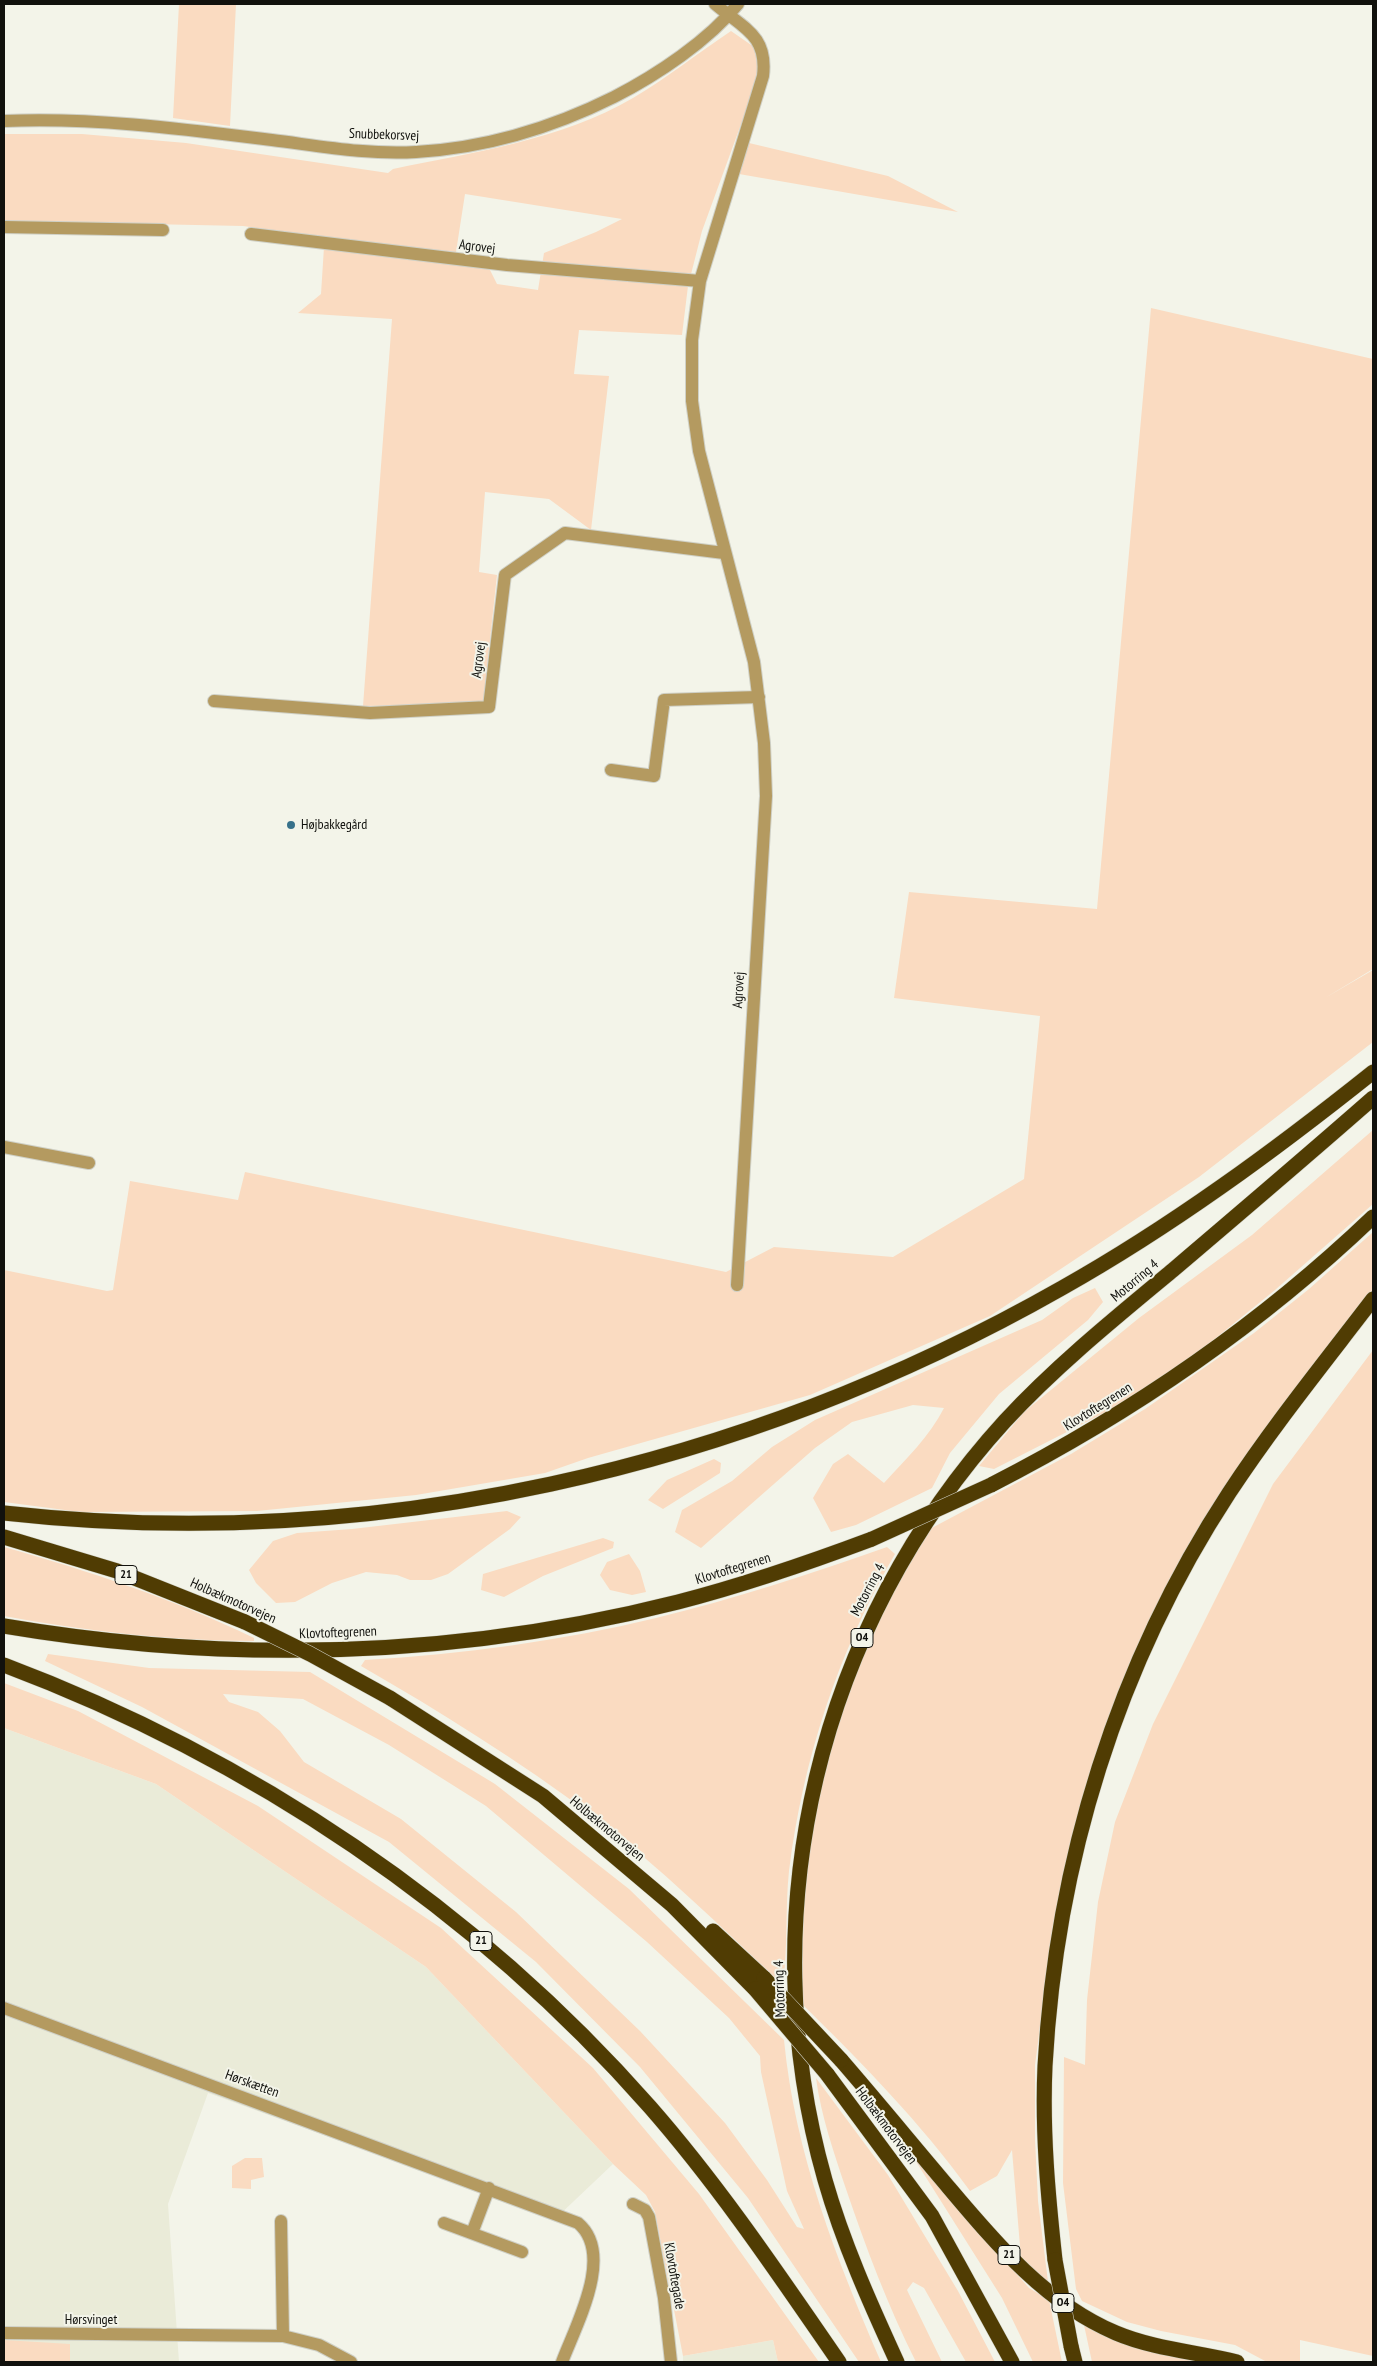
<!DOCTYPE html>
<meta charset="utf-8">
<style>
body{margin:0}
#map{position:relative;width:1377px;height:2366px;overflow:hidden;background:#f3f4e9;font-family:"PT Sans Narrow",sans-serif}
canvas{display:block}
.frame{position:absolute;inset:0;border:5px solid #11110d;pointer-events:none}
</style>
<div id="map">
<canvas width="1377" height="2366"></canvas>
<div class="frame"></div>
</div>
<script>
const g = document.querySelector('canvas').getContext('2d');
g.lineJoin = 'round';
function fillPath(path, color) { g.fillStyle = color; g.fill(path, 'evenodd'); }
function stroke(path, color, width, dash) { g.strokeStyle = color; g.lineWidth = width; g.lineCap = dash ? 'butt' : 'round'; g.setLineDash(dash || []); g.stroke(path); }
function label(font, color, halo, rows, align = 'center') {
  g.font = font + ' "PT Sans Narrow",sans-serif'; g.lineWidth = 4; g.setLineDash([]); g.textBaseline = 'middle'; g.strokeStyle = halo; g.fillStyle = color; for (const [text, x, y, turn = 0] of rows) {
    g.save(); g.translate(x, y); g.rotate((+turn || 0) * Math.PI / 180); g.textAlign = isNaN(turn) ? turn : align; if (halo) g.strokeText(text, 0, 0); g.fillText(text, 0, 0); g.restore();
  }
}
fillPath(new Path2D(`
 M4 1728 156 1784 426 1967 613 2164 555 2219 208 2093 168 2204 179 2362H4Z
 M773 2340 778 2362H683V2356Z`), '#eaebd8');
fillPath(new Path2D(`
 M179 4H236L230 126 173 118Z
 M731 31 757 49 759 75 702 231 688 286 682 335 579 330 574 374 609 376 591 530 549 499 485 492 479 572 497 575 483 704 363 706 392 319 298 313 321 294 324 247 488 266 497 284 538 290 544 253 596 232 622 219 465 194 456 252 368 243 243 226 4 221V134H82L186 143 388 173 393 169C474 152 561 140 633 98 667 78 698 53 731 31Z
 M749 143 888 176 958 212 739 174Z
 M1151 308 1373 359V969L1325 998 1373 970V1042L1199 1177 990 1316 810 1395 588 1458 545 1473 416 1495 257 1511 80 1512 4 1502V1270L107 1291 113 1290 130 1181 238 1200 245 1172 726 1272 774 1247 893 1257 1024 1179 1040 1016 894 998 909 892 1097 909Z
 M1373 1130V1204L1275 1290 1195 1355 1112 1409 994 1469 979 1466 1024 1412 1139 1318 1252 1235Z
 M1373 1232V1289L1270 1425 1118 1694 1088 1779 1062 1880 1053 1925 1035 2065V2139L1038 2201 1048 2282 1021 2258 1012 2150 997 2176 970 2191C920 2122 863 2064 802 2004L804 1885 818 1792 842 1708 876 1624 928 1530 1071 1454 1145 1409 1254 1333 1309 1289Z
 M1095 1288 1103 1302 1088 1320 999 1394 950 1453 932 1488 856 1525 831 1532 813 1498 833 1464 848 1454 884 1483C905 1460 930 1436 944 1408L913 1405 852 1422 815 1448 701 1548 675 1532 682 1510 732 1481 772 1447 815 1420 1042 1320 1073 1298Z
 M1373 1350V2356L1300 2340V2362H1267L1235 2345 1161 2331 1127 2322 1082 2301 1076 2289 1063 2183 1064 2057 1085 2065 1087 2000 1098 1902 1115 1822 1153 1724 1273 1484Z
 M714 1459 721 1463 720 1473 663 1509 648 1500 667 1480Z
 M507 1511 521 1517 510 1529 448 1574 431 1580H410L397 1575 366 1572 332 1583 295 1602 276 1603 256 1583 249 1570 273 1541 297 1533 352 1529Z
 M603 1538 614 1542 613 1548 543 1576 504 1597 481 1590 483 1574Z
 M4 1547C89 1571 174 1599 254 1638V1641C171 1641 86 1631 4 1616Z
 M887 1547 895 1554C838 1652 803 1759 789 1871 785 1909 788 1947 783 1985 721 1927 660 1867 593 1816 519 1761 441 1712 361 1666L365 1660C463 1654 561 1641 656 1618 734 1599 811 1574 887 1547Z
 M629 1554 640 1571 646 1592 632 1595 610 1590 600 1575 607 1562Z
 M48 1654 149 1668 310 1672 495 1784 629 1889 784 2040C795 2154 836 2258 881 2362H859L748 2198 640 2067 536 1962 389 1842 142 1707 45 1661ZM223 1694 303 1699 389 1745 486 1806 647 1942 729 2018 760 2056 761 2072 787 2191 804 2229 797 2227 767 2180 725 2123 640 2031 516 1912 401 1819 304 1762 280 1731 258 1712 229 1702Z
 M4 1683 78 1711 258 1806 441 1928 593 2068 699 2194 819 2362H778L773 2340 683 2356 655 2212 646 2195 613 2164 426 1967 156 1784 4 1728Z
 M816 2078 888 2175 958 2291 995 2362H966L924 2288 913 2282 907 2290 942 2362H916C888 2306 866 2248 846 2189 834 2153 821 2116 816 2078Z
 M245 2158H262L264 2177 251 2180V2189L232 2188V2166Z
 M915 2160 1029 2288 1049 2300 1062 2362H1033L1002 2298Z
 M1084 2325 1205 2362H1092Z
 M4 2340 70 2344V2362H4Z`), '#fadbc1');
const minor = new Path2D(`
 M715 4C743 28 768 35 763 76L700 281 692 340V401L699 451 754 662 764 743 766 796 737 1285
 M4 121C93 117 184 129 272 140 320 146 368 155 416 152 486 148 552 128 614 97 657 75 708 41 738 4
 M4 227 163 230
 M251 234 507 265 700 281
 M214 701 370 713 489 707 505 575 565 533 724 553
 M611 770 654 776 664 700 759 697
 M4 1147 89 1163
 M4 2008 578 2223C615 2254 576 2325 562 2362
 M633 2204 645 2210 649 2217 664 2298 671 2362
 M281 2221 283 2336
 M444 2223 522 2252
 M472 2233 489 2188
 M4 2333 283 2336 319 2345 351 2362`);
const highway = new Path2D(`
 M991 1485C1130 1414 1260 1325 1373 1217
 M4 1513C371 1554 742 1470 1062 1288 1172 1226 1274 1151 1373 1072
 M4 1537 117 1571 245 1622
 M4 1626C229 1664 457 1658 678 1602 744 1585 808 1563 872 1539
 M4 1665C251 1758 475 1908 650 2107 720 2187 779 2275 839 2362
 M390 1698 543 1796 672 1905 755 1989
 M713 1931 764 1978
 M841 2060C874 2098 906 2137 939 2176 989 2235 1042 2302 1116 2333 1154 2349 1197 2352 1237 2362
 M827 2074 932 2216 1012 2362
 M1055 2260C1048 2196 1042 2131 1045 2066 1056 1863 1117 1664 1229 1493 1273 1426 1324 1363 1373 1299
 M1071 2346 1075 2362
 M897 2362C870 2303 843 2243 825 2180 749 1913 818 1626 1005 1421 1056 1366 1115 1318 1173 1270 1240 1213 1307 1156 1373 1098`);
stroke(minor, '#cfd0c6', 14);
stroke(highway, '#cfd0c6', 16);
stroke(minor, '#b49a60', 12);
stroke(highway, '#503c03', 15);
const highwayBridge = new Path2D(`
 M872 1539 991 1485
 M245 1622 310 1654 390 1698
 M764 1978 841 2060
 M755 1989 827 2074
 M1055 2260 1071 2346`);
stroke(highwayBridge, '#cfd0c6', 16, []);
stroke(highwayBridge, '#503c03', 15);
for (const [x, y, r, color] of [
 [291,825,5,"#37718a"]
]) { const dot = new Path2D(); dot.arc(x, y, r, 0, 2 * Math.PI); g.fillStyle = color; g.fill(dot); stroke(dot, '#f3f4e9', 2); }
for (const [x, y, w] of [
 [126,1575,22],
 [862,1638,22],
 [481,1941,22],
 [1009,2255,22],
 [1063,2303,22]
]) { const box = new Path2D(); box.roundRect(x - w / 2, y - 9.5, w, 19, 4); g.fillStyle = '#f3f4e9'; g.fill(box); stroke(box, '#11110d', 1); }
label('bold 12px', '#11110d', null, [
 ["21",126,1575],
 ["O4",862,1638],
 ["21",481,1941],
 ["21",1009,2255],
 ["O4",1063,2303]
]);
label('14px', '#11110d', '#f3f4e9', [
 ["Snubbekorsvej",384,135,2],
 ["Agrovej",477,247,7],
 ["Agrovej",479,660,-83],
 ["Agrovej",739,990,-87],
 ["Motorring 4",1135,1281,-40],
 ["Klovtoftegrenen",1098,1407,-32],
 ["Klovtoftegrenen",733,1569,-17],
 ["Motorring 4",868,1590,-62],
 ["Holbækmotorvejen",233,1601,24],
 ["Klovtoftegrenen",338,1633,-2],
 ["Holbækmotorvejen",607,1829,40],
 ["Motorring 4",780,1989,-92],
 ["Hørskætten",252,2084,20],
 ["Holbækmotorvejen",886,2126,53],
 ["Klovtoftegade",674,2276,80],
 ["Hørsvinget",91,2320]
]);
label('14px', '#11110d', '#f3f4e9', [
 ["Højbakkegård",301,825]
], 'left');
</script>
